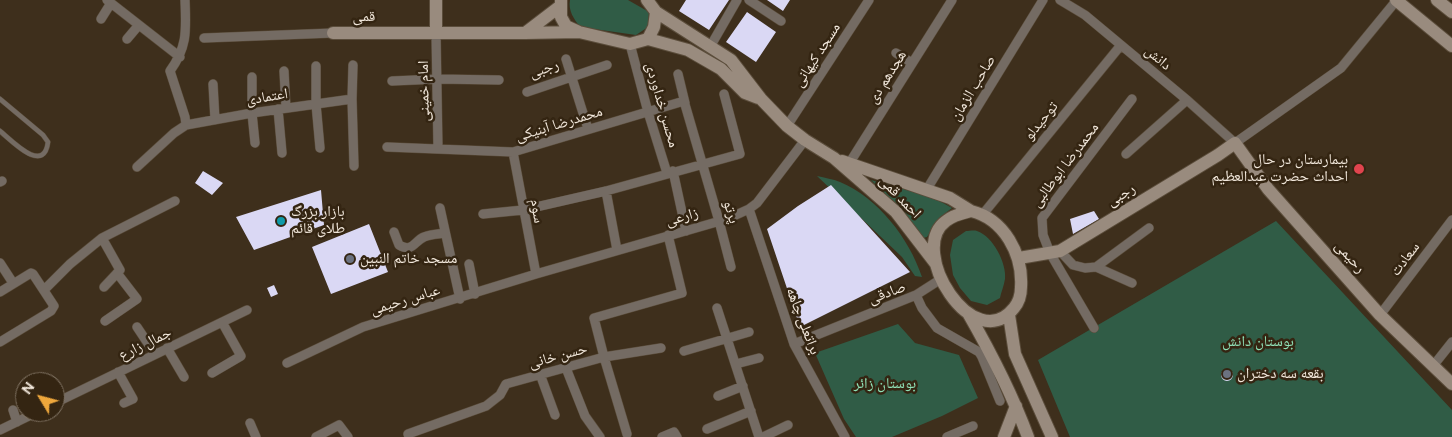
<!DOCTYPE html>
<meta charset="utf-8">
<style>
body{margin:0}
#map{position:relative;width:1452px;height:437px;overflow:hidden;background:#3e2f1c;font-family:Figtree,sans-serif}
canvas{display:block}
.north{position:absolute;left:15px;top:372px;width:50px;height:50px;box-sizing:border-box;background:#342512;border:1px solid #807363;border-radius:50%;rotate:307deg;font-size:14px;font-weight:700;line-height:20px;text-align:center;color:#f2e8dc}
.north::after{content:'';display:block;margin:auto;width:18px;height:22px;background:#eea73c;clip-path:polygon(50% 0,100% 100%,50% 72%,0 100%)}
</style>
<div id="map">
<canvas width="1452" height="437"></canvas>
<div class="north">N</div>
</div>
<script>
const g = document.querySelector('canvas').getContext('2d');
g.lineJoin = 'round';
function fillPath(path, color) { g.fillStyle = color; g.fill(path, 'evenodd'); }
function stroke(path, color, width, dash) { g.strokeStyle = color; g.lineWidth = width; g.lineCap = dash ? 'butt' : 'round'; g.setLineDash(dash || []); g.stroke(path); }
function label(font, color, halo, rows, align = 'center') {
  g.font = font + ' Figtree,"Noto Naskh Arabic",sans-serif'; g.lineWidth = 5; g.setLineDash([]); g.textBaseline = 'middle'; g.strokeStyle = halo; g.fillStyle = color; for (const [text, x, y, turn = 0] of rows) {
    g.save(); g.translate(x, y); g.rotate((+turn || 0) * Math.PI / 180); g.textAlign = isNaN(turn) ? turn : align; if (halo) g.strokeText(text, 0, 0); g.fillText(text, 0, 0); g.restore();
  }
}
fillPath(new Path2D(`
 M570 0H628L649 12 648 27 636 35 580 27C574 19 568 11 570 0Z
 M817 176C825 178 833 179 840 182 878 198 909 238 922 277L915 276 902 257Z
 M871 180C897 188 928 193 952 208L940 217 927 237 923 238 898 207Z
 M1276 221 1452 410V437H1070L1038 360Z
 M966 231C969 231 974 230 977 231 993 236 1007 264 1005 279 1004 286 1001 292 1000 298L987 305 971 301 960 288 953 275 950 255 953 240Z
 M898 324 915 343 959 355 978 398 942 416 892 437H856L844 419 815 353Z`), '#305c46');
fillPath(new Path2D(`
 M686 0H729L709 30 679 11Z
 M767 0H790L783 11Z
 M747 12 776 32 756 62 726 42Z
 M203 171 223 183 212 195 195 183Z
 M831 185 910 272 800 327 767 229 798 206Z
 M321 190 324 225 254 250 236 217Z
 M1094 211 1099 219 1073 234 1070 219Z
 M369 224 388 272 331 294 312 247Z
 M274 285 278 294 271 297 267 288Z
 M1221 375a6 6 0 1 1 12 0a6 6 0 1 1-12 0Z`), '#dad8f4');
const lane = new Path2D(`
 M0 99 43 135 48 142C44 175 12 141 0 131`);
const street = new Path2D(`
 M107 0 180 57
 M185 0C186 30 188 46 170 71L185 117 186 125
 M749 0 781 21
 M1060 0 1085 15 1187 100 1235 143 1341 68 1396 1
 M101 19 111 3
 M436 33 438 148
 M204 38 333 33
 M127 39 138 26
 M630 44 648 112 667 173
 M710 47 737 0
 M896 53 912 63
 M566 59 588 129
 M353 65 352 99 354 166
 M316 66V104L320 148
 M284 71 286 108
 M678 74 685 103
 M252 77V113L255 143
 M392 81 438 79 499 80
 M213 84 215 120
 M527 92 607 65
 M278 109 282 153
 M787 126 869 0
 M387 147 513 152 684 101 719 221 731 267
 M513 152 536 274
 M1126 154 1187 100
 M137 167 174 133 186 125 252 113 352 99
 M847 167 952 0
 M673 171 686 231
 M0 182 2 181
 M927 189 1043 0
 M606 191 617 250
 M440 208 460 299
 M749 209 794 344 845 437
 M483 214 523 210 606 191 740 154 724 94
 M983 214 1121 45
 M394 232 399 245C413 253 414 241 424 237 431 234 439 234 445 233
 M102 238 120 270 104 287
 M1060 251 1073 265 1085 268 1096 267 1132 283
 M0 263 13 283
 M469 264 475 294
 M1096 267 1149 228
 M44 290 70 264 102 238 175 201
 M0 292 31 273 33 274 54 306 51 311 0 342
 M916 295 941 279
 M717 308 759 437
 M1380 315 1452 220
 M105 321 137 299 117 273
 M137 327 155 354
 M1094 328 1050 253 1043 235 1042 218 1132 99
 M794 344 916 295 922 308 937 328 979 352 982 357 1000 401
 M167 348 184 377
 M684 351 749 332
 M287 363 363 327 536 274 727 219 749 209 757 203 805 140
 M736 364 759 358
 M1433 366 1452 342
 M566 368 585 416 600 437
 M118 372 133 399 124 403
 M212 373 241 356 222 322
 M540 374 555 415
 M718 396 743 386
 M55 403 247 310
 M13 410 17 422
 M250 423 256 437
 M707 429 751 411
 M0 430 37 412
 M627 434 604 357 594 318 682 293 668 235
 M316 437 339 425 348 437
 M409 437 408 434 486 406 500 395 506 384 604 357 661 348
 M662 437 674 432 677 437
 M763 437 788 425
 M947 437 973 426`);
const secondary = new Path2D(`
 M436 0V33
 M561 0V17L566 26 579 32 630 44 648 39 654 27 656 12 647 0
 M1396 0 1452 46
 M1437 0 1452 12
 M656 12 731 60 761 99 787 126 805 140 834 158 896 212 936 264
 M333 33H525L579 32
 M525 33 559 7
 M648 39 688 50 721 69 745 93 758 98
 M842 161 950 198 971 211
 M971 211C1004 219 1023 254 1021 287 1021 294 1019 302 1014 308 974 358 906 250 946 221 953 215 963 213 971 211Z
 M1019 258 1060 251 1218 155 1235 143 1268 189 1380 315 1452 384
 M968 313C991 353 1012 394 1028 437
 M1009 315 1015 354 1052 437
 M1004 437 1016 406`);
stroke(lane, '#5b4d3b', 5.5);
stroke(street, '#5b4d3b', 10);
stroke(secondary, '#5b4d3b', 14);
stroke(lane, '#746b63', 4.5);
stroke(street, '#746b63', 9);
stroke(secondary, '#998b7e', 12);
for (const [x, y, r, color] of [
 [1359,169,6,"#e0444e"],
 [281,221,5,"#0f9aa8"],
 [350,259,5,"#6b7280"],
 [1227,374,5,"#6b7280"]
]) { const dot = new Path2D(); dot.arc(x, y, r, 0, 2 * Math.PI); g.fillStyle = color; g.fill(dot); stroke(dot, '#342512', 2); }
label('15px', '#f2e8dc', '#342512', [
 ["قمی",364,17],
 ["مسجد کیهانی",817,55,-57],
 ["دانش",1158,58,40],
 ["رجبی",544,69,-19],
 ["هجدهم دی",887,77,-58],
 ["صاحب الزمان",973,88,-59],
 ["امام خمینی",424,91,-91],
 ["اعتمادی",267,97,-9],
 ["محسن خداوردی",662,105,74],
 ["توحیدلو",1041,121,-51],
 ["محمدرضا آبنیکی",559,124,-17],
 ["محمدرضا ابوطالبی",1065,165,-53],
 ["رجبی",1121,195,-31],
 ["احمد قمی",900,197,46],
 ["سوم",537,211,80],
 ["پرتو",731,212,74],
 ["زارعی",682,217,-16],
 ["رحیمی",1350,257,48],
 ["سعادت",1405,259,-53],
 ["صادقی",887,293,-20],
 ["عباس رحیمی",405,300,-17],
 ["براتعلی چاهه",803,321,69],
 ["جمال زارع",145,344,-26],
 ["حسن خانی",558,356,-15]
]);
label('15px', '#f2e8dc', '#342512', [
 ["بیمارستان در حال",1348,160,"right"],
 ["احداث حضرت عبدالعظیم",1348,177,"right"],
 ["بازار بزرگ",291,212],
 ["طلای قائم",291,229],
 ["مسجد خاتم النبین",360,259],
 ["بقعه سه دختران",1237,374]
], 'left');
label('15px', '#90e2b8', '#342512', [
 ["بوستان دانش",1258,342],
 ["بوستان زائر",885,384]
]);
</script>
